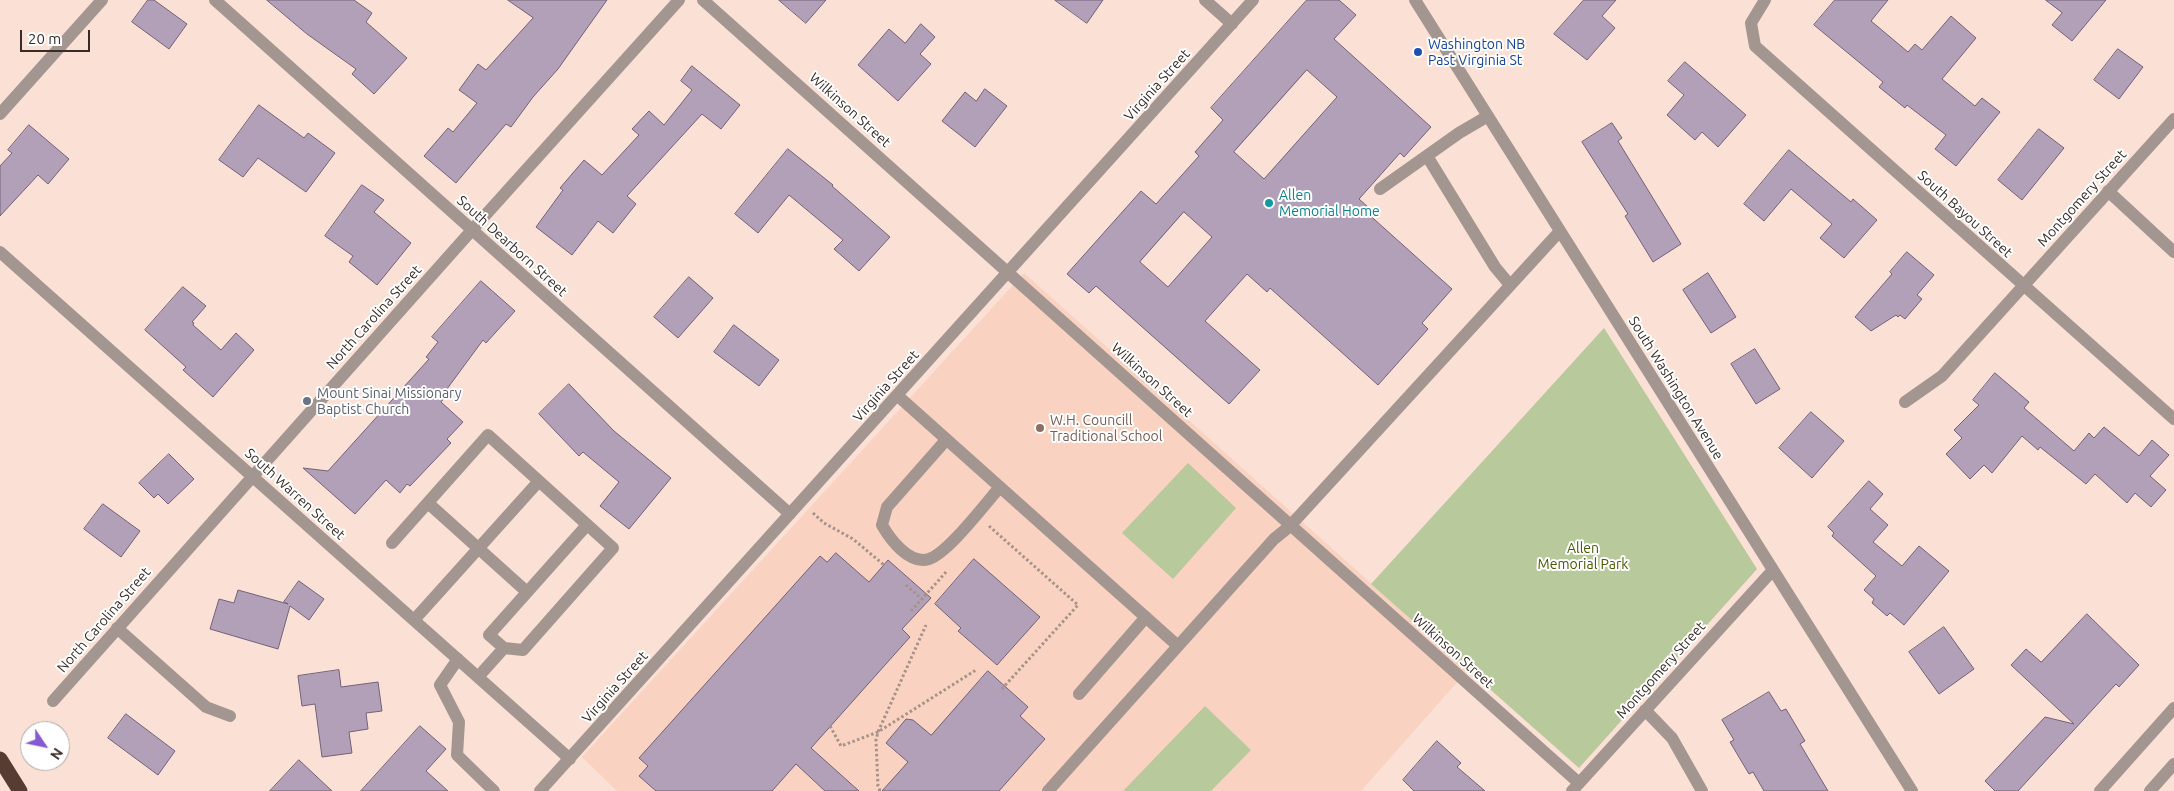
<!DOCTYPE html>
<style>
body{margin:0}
#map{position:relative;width:2174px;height:791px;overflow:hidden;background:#fae0d5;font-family:Ubuntu,sans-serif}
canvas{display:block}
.north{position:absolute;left:20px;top:721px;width:50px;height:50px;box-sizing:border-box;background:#fff;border:1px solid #b0aba9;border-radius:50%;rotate:124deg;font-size:14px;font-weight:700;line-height:20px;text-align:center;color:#392c27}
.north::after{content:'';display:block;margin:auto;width:18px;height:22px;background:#855ad3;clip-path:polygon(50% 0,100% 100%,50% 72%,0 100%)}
.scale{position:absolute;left:20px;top:30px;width:70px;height:22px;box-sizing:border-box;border:2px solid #392c27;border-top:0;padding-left:6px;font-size:15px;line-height:18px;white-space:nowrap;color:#392c27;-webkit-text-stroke:4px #fff;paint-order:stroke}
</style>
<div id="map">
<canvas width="2174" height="791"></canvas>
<div class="north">N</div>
<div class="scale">20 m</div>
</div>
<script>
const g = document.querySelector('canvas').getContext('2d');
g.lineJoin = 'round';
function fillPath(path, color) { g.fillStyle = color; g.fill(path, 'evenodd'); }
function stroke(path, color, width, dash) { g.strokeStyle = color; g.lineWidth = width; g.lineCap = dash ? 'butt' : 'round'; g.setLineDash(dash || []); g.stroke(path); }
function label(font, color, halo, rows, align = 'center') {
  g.font = font + ' Ubuntu,sans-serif'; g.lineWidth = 4; g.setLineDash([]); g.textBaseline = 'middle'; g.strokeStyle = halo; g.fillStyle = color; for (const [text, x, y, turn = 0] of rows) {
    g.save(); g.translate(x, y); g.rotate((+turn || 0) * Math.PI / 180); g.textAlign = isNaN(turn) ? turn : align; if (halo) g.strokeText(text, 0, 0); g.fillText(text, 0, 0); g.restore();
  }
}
fillPath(new Path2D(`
 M1024 273 1468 670 1361 791H617L582 757Z`), '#fad2c1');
fillPath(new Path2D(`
 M1604 328 1757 569 1579 768 1371 584Z
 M1188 463 1236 508 1173 579 1122 533Z
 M1205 706 1251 750 1211 791H1123Z`), '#b8c99b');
const building = new Path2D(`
 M148 0H154L187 24 169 49 132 22Z
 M267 0H354L372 13 366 22 407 58 374 94 352 74 356 69 307 34Z
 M508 0H607L558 69 533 97 511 127 506 124 456 183 424 156 448 128 453 132 477 103 459 90 478 64 486 70 533 18Z
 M779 0H826L806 23Z
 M1055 0H1103L1087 23Z
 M1307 0H1339L1356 15 1334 39 1431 127 1404 157 1400 153 1359 199 1368 207 1365 211 1452 289 1422 323 1428 329 1378 385 1270 288 1267 292 1247 274 1205 321 1260 370 1229 404 1096 286 1089 293 1067 274 1141 191 1156 204 1199 156 1195 152 1223 120 1211 108ZM1307 70 1337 97 1264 179 1234 152ZM1184 212 1212 237 1168 287 1140 262Z
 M1584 0H1616L1602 16 1615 28 1587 60 1554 34Z
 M1835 0H1888L1871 21 1908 52 1915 44 1922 50 1951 16 1976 38 1942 79 1975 106 1982 98 2000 112 1956 166 1935 149 1946 135 1907 105 1905 108 1879 87 1883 82 1814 25Z
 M2046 0H2106L2072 41 2052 25 2062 13Z
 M921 24 935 37 920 54 931 64 898 101 858 65 889 29 905 43Z
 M2118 49 2143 67 2119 99 2094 80Z
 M1685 62 1746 115 1718 147 1702 132 1695 140 1667 115 1684 95 1668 81Z
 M692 66 740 105 721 129 702 114 627 196 636 204 613 233 598 221 572 255 536 227 563 190 560 188 584 160 602 175 639 135 632 129 649 111 664 125 692 90 681 81Z
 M985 89 1007 106 975 147 942 121 965 92 976 101Z
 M259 105 304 138 308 133 335 153 306 192 258 158 243 177 219 160Z
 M1612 123 1622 138 1618 141 1681 244 1653 262 1625 216 1628 214 1582 142Z
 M29 125 69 159 48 184 38 175 0 216V166L12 153 8 150Z
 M2039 129 2064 148 2022 200 1998 180Z
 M788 149 833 185 832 186 890 237 859 271 834 249 843 240 789 195 758 233 735 214Z
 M1789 150 1851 202 1853 199 1877 220 1844 258 1820 238 1832 224 1791 189 1764 221 1744 204Z
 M362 185 384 200 374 212 411 243 377 285 349 262 353 256 325 236Z
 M1907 252 1934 275 1917 295 1922 299 1905 319 1900 315 1898 317 1896 315 1871 331 1855 317 1892 274 1890 272Z
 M1708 273 1736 317 1711 333 1683 290Z
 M689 277 713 298 678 338 654 317Z
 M481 281 515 311 486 343 483 340 444 393 446 396 441 402 463 422 447 439 451 443 410 486 407 484 400 493 386 480 355 514 303 468 328 471 429 359 426 357 438 342 432 337Z
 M183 287 206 306 192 322 194 323 193 325 221 350 236 333 254 350 213 397 183 370 186 367 145 330Z
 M734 325 779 360 759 386 714 352Z
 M1755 349 1780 389 1756 404 1731 364Z
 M1995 373 2029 402 2024 408 2074 451 2089 433 2094 438 2104 427 2139 456 2152 440 2169 455 2150 476 2166 490 2151 507 2135 493 2127 503 2095 474 2086 484 2040 447 2038 450 2022 436 1992 473 1984 465 1970 479 1946 454 1962 438 1954 430 1979 405 1973 400Z
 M569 384 614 431 671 478 629 529 600 506 619 482 583 452 579 456 539 414Z
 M1811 412 1844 441 1812 478 1779 448Z
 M169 454 194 479 168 504 158 494 154 498 139 483Z
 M1869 481 1883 494 1870 509 1888 525 1873 542 1902 566 1919 546 1949 571 1904 625 1890 613 1887 616 1872 603 1874 599 1864 590 1876 576 1832 536 1834 533 1828 527Z
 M103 504 140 531 121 557 84 529Z
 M836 553 869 582 888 560 931 598 902 629 910 637 811 748 859 791H825L796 764 772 791H656L639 776 648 766 639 758 820 556 827 562Z
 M974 559 1040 617 997 665 958 631 961 628 935 604Z
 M299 581 324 599 309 620 290 606 278 649 210 629 219 599 234 603 238 590 288 604 284 602Z
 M2087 614 2139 665 2119 687 2116 684 2018 791H1995L1985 781 2045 717 2074 724 2011 665 2026 649 2041 662Z
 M1944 627 1974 669 1939 694 1909 652Z
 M339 670 341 687 378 682 382 711 366 713 368 729 349 732 352 753 322 757 315 704 302 706 298 676Z
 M988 671 1028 707 1020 716 1045 739 999 791H882L908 762 886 743 906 719 913 720 931 735Z
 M1769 692 1781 711 1786 709 1805 741 1800 744 1828 791H1764L1753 772 1749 774 1730 742 1734 740 1722 720Z
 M126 714 175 751 158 775 108 738Z
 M420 726 446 749 426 771 448 791H361Z
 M1437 741 1461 763 1457 767 1485 791H1414L1403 780Z
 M299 760 332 791H270Z`);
fillPath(building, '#b2a0b9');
stroke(building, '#726179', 1);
stroke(new Path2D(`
 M813 513 824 523 853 539 884 565
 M989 526 1078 605 1000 691
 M906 585 922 599 946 572
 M911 611 922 599
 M830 726 841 746 878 732 976 670
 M880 791 878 786 876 740 878 732 926 625`), '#a69289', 3, [2.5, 2.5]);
stroke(new Path2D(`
 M215 0 790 514
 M703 0 1579 783
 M1205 0 1232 24
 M1415 0 1912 791
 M1765 0 1751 23 1755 46 2174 419
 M0 114 102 0
 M1427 156 1495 267 1510 285
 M1380 189 1459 133 1488 116
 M2108 191 2174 252
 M0 252 570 759
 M898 396 1178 646
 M1905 402 1942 376 2174 119
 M946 440 887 507 882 525C890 539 909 565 929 559 948 553 985 504 1000 487
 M428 503 527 592
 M392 543 488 435 613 548 523 650 504 648 489 635 587 525
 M414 620 539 481
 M117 628 206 707 230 716
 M458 659 440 685 459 722 457 755 494 791
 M478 677 504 648
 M1079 694 1146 617
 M53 701 472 230 679 0
 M1645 710 1672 738 1702 791
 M540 791 1253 0
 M1048 791 1274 539 1290 526 1560 231
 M1572 791 1773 570
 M2100 791 2174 708
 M2150 791 2174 764`), '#a39590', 12);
stroke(new Path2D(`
 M0 759 20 791`), '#573c33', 15);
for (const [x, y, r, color] of [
 [1418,52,5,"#1a4fb4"],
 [1269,203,5,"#0f9aa8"],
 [307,401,5,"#6b7280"],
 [1040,428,5,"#8d6e63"]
]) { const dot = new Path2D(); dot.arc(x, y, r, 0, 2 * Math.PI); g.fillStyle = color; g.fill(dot); stroke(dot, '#fff', 2); }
label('14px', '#164399', '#fff', [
 ["Washington NB",1428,44],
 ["Past Virginia St",1428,60]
], 'left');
label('14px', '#392c27', '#fff', [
 ["Virginia Street",1157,85,-48],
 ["Wilkinson Street",850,110,42],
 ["Montgomery Street",2082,198,-48],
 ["South Bayou Street",1965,214,42],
 ["South Dearborn Street",512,246,42],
 ["North Carolina Street",374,317,-48],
 ["Wilkinson Street",1152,380,42],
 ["Virginia Street",886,386,-48],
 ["South Washington Avenue",1676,388,58],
 ["South Warren Street",295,494,42],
 ["North Carolina Street",104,620,-49],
 ["Wilkinson Street",1453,651,42],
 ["Montgomery Street",1661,670,-48],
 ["Virginia Street",615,687,-48]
]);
label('14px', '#0d838f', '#fff', [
 ["Allen",1279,195],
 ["Memorial Home",1279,211]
], 'left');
label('14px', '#5b616d', '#fff', [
 ["Mount Sinai Missionary",317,393],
 ["Baptist Church",317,409]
], 'left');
label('14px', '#785e54', '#fff', [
 ["W.H. Councill",1050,420],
 ["Traditional School",1050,436]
], 'left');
label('14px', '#465c01', '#fff', [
 ["Allen",1583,548],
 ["Memorial Park",1583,564]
]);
</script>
